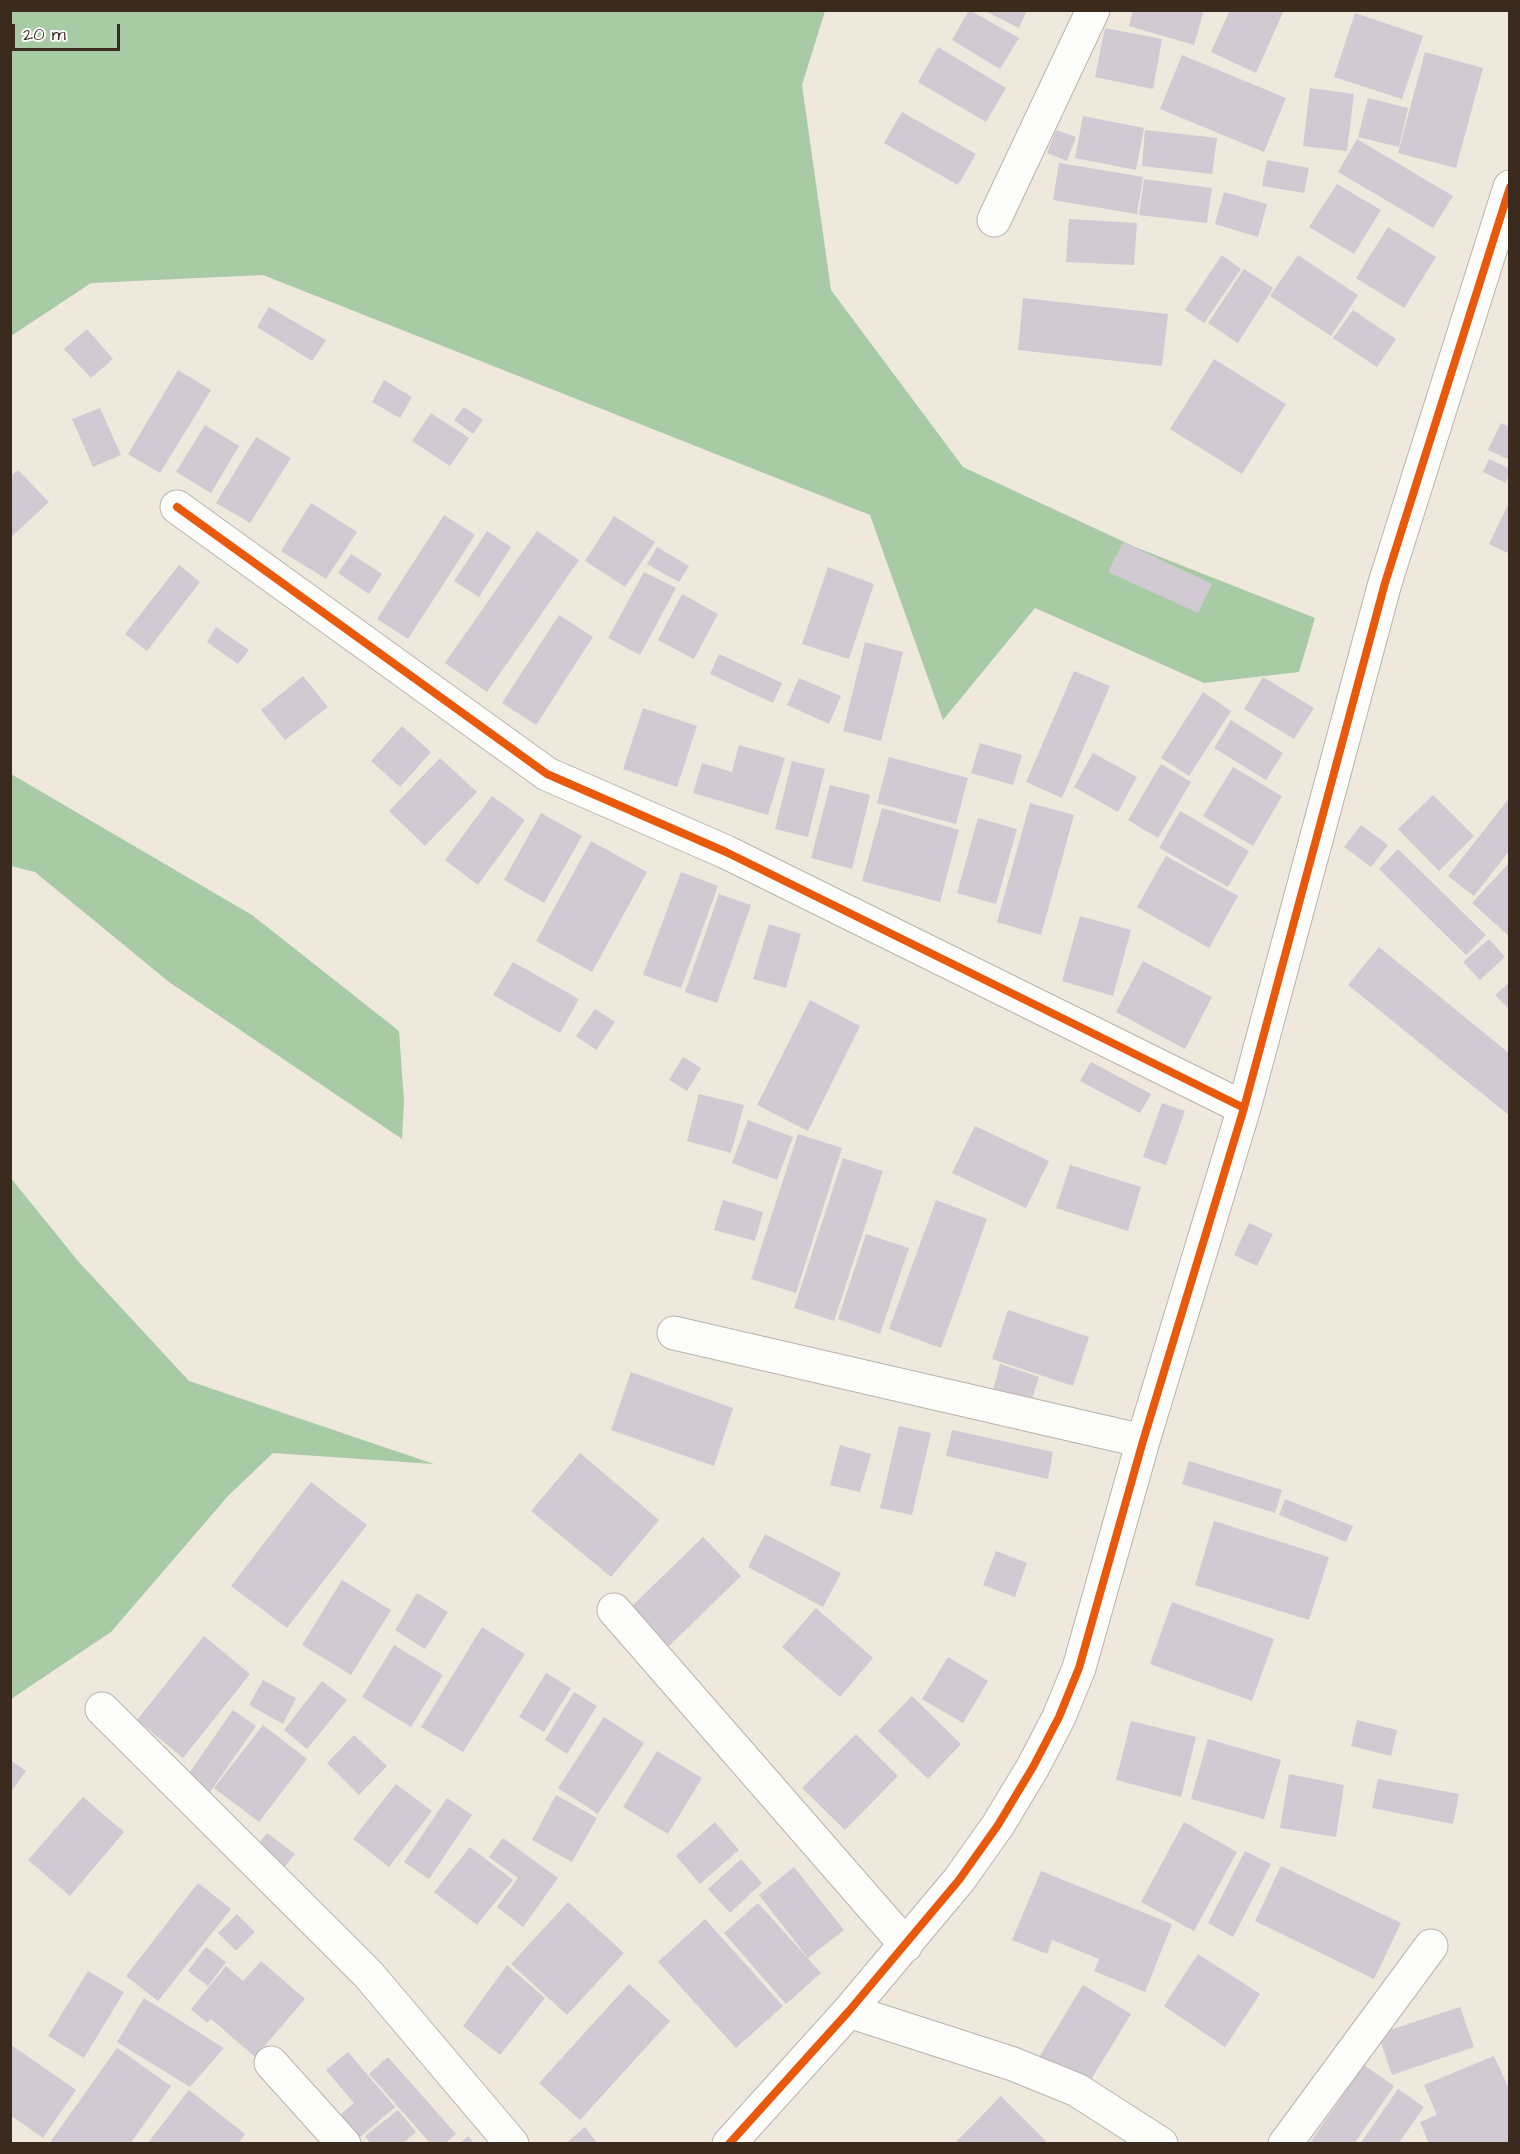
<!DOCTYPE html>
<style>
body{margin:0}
#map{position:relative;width:1520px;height:2154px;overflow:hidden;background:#eee8dd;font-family:"Architects Daughter",sans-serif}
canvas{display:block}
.frame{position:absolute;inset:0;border:12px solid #3b2a1e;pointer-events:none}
.scale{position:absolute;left:12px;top:24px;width:108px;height:27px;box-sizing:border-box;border:3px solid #3b2a1e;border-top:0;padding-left:8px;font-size:18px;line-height:21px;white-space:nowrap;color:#3b2a1e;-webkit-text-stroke:4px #fff;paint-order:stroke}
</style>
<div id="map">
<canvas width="1520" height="2154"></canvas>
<div class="frame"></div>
<div class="scale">20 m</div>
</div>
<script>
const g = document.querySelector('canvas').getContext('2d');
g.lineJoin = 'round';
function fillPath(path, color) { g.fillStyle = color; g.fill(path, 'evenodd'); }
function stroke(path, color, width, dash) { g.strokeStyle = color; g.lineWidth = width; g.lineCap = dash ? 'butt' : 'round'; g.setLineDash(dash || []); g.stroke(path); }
fillPath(new Path2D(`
 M11 11H825L802 85 831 290 963 467 1135 547 1315 618 1299 672 1204 683 1035 608 943 720 870 515 263 275 91 283 11 336Z
 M11 774 252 915 399 1031 404 1101 402 1139 169 982 35 872 11 866Z
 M10 1177 78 1261 189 1381 434 1464 273 1453 228 1496 111 1632 11 1699Z`), '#a8cba5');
fillPath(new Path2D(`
 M969 10 1019 38 1000 69 952 40Z
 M983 10H1027L1019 28Z
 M1133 10H1204L1194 45 1129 26Z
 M1230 10H1284L1256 73 1211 52Z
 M1355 13 1423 36 1402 99 1334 77Z
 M1105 28 1162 39 1153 89 1095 77Z
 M938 47 1006 88 986 122 918 82Z
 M1425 52 1483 68 1456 168 1398 153Z
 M1182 55 1286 98 1264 152 1160 109Z
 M1310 88 1354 94 1347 151 1303 146Z
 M1368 98 1408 108 1399 147 1358 137Z
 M902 112 976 154 958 185 884 143Z
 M1083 116 1144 128 1136 170 1075 158Z
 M1056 130 1076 137 1067 161 1047 153Z
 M1145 130 1217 138 1212 174 1142 166Z
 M1357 139 1453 196 1433 228 1338 172Z
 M1267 160 1309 168 1304 193 1262 186Z
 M1059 163 1143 177 1137 214 1053 200Z
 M1144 179 1212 188 1207 223 1139 215Z
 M1337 184 1381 210 1354 254 1309 227Z
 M1224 192 1267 204 1258 237 1215 224Z
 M1069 219 1137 223 1134 265 1066 262Z
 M1388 227 1436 257 1404 308 1356 278Z
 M1222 255 1241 269 1204 323 1185 310Z
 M1298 255 1358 295 1331 336 1270 296Z
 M1244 269 1273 288 1238 343 1208 323Z
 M1023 298 1168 314 1162 366 1018 350Z
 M269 307 326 340 312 361 257 327Z
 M1353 310 1396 339 1377 367 1333 338Z
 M87 329 113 359 91 378 64 349Z
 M1214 359 1286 404 1242 474 1170 429Z
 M178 370 211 390 160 473 128 454Z
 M384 380 412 397 400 418 372 402Z
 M464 407 483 420 473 434 454 420Z
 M100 408 121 455 93 467 72 419Z
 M431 413 469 438 450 466 412 441Z
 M1501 423 1510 427V460L1488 450Z
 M205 425 239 446 211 493 176 472Z
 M256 437 291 458 250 523 216 503Z
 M1489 459 1510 469 1506 483 1483 472Z
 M18 470 49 502 10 538V477Z
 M1510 501V554L1489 544Z
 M311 503 357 532 326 579 281 551Z
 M444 515 475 535 408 639 377 619Z
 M614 516 655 542 625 587 585 561Z
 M487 531 511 547 479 597 454 581Z
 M537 531 579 560 487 692 445 663Z
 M1123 542 1212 584 1198 613 1108 572Z
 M657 547 689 566 679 582 647 564Z
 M351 554 382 574 369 594 338 573Z
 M179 565 200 582 147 651 125 634Z
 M828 567 874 584 849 659 802 644Z
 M644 572 676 588 640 655 608 638Z
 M682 594 718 614 694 659 658 640Z
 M559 615 593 637 536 725 502 703Z
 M216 627 249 650 238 664 207 642Z
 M865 642 903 652 881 741 843 731Z
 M719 654 782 683 773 703 710 674Z
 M1074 671 1110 686 1062 798 1026 782Z
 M303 676 328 707 285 740 261 710Z
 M1263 677 1314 708 1294 739 1244 709Z
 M799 678 841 696 829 724 787 705Z
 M1203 692 1231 711 1189 776 1161 758Z
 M643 708 697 726 677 787 623 769Z
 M1231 720 1283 753 1266 780 1214 748Z
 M402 726 431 752 400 787 371 761Z
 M980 743 1022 755 1013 785 971 773Z
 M739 745 785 758 768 815 693 793 702 763 732 772Z
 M1093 753 1137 777 1118 812 1074 787Z
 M889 757 968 778 956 824 877 803Z
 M440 758 477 792 425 846 389 811Z
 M792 761 825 769 808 837 775 829Z
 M1161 764 1191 782 1158 838 1128 820Z
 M1233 767 1282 796 1253 846 1203 816Z
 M830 785 870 795 852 869 811 858Z
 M1433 795 1474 836 1439 871 1398 829Z
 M492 796 525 820 478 885 445 860Z
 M1510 797V850L1474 896 1448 876Z
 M1030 803 1074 815 1041 935 997 922Z
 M882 808 959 830 940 902 862 881Z
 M1180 811 1249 851 1228 887 1159 848Z
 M541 813 582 836 544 903 504 880Z
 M978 818 1017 829 996 904 957 893Z
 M1361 825 1388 845 1371 867 1344 847Z
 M591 841 647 872 592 972 536 941Z
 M1398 849 1486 935 1466 955 1379 869Z
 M1166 856 1238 896 1209 948 1137 907Z
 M1510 862V937L1472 903Z
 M681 872 718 886 681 988 643 975Z
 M719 894 751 905 717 1003 685 992Z
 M1080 916 1131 930 1113 996 1062 981Z
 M769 924 801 934 786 988 753 979Z
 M1489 939 1505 957 1480 980 1463 962Z
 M1379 947 1510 1054V1116L1348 985Z
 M1143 961 1212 997 1185 1049 1116 1012Z
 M513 962 579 999 560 1033 493 995Z
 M1510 982V1010L1495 995Z
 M810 1000 860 1026 808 1131 757 1105Z
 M595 1009 615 1022 596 1050 576 1036Z
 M683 1057 701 1068 687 1091 669 1080Z
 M1091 1062 1151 1094 1140 1113 1080 1081Z
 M699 1094 744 1105 731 1153 687 1141Z
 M1162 1103 1185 1111 1166 1165 1143 1157Z
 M748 1120 793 1137 777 1180 732 1163Z
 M975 1126 1049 1161 1026 1208 952 1173Z
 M798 1134 842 1148 796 1293 751 1279Z
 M843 1158 883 1171 834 1321 794 1308Z
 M1070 1165 1141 1187 1128 1231 1056 1208Z
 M723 1200 763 1212 755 1241 714 1230Z
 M936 1200 987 1219 941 1348 889 1329Z
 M1249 1223 1273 1234 1257 1266 1234 1255Z
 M866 1234 909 1248 880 1334 838 1319Z
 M1008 1310 1089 1337 1073 1386 992 1359Z
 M1000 1364 1039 1377 1031 1402 993 1390Z
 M631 1372 733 1408 714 1466 611 1430Z
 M899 1426 931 1433 912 1515 880 1508Z
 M952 1430 1053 1452 1048 1479 946 1456Z
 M840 1445 871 1454 860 1492 830 1485Z
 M580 1453 659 1520 611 1577 531 1511Z
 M1189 1461 1282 1490 1275 1513 1182 1484Z
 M311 1482 367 1525 287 1628 231 1586Z
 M1285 1499 1353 1526 1346 1542 1279 1515Z
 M1214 1521 1329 1557 1309 1620 1195 1585Z
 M765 1534 841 1573 823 1607 748 1567Z
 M703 1537 741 1576 667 1648 629 1609Z
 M996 1551 1027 1563 1015 1597 983 1585Z
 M342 1580 391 1610 351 1675 302 1645Z
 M417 1593 448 1612 425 1649 395 1630Z
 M1172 1602 1274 1639 1252 1701 1150 1664Z
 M816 1608 873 1658 840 1697 782 1647Z
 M482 1627 525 1654 463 1752 421 1727Z
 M204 1636 250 1674 183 1758 137 1720Z
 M394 1645 443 1675 411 1727 362 1697Z
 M948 1657 988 1681 963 1723 922 1699Z
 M546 1673 571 1688 544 1732 519 1717Z
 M263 1680 296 1698 283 1724 249 1705Z
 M322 1681 347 1700 307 1749 284 1730Z
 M574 1692 597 1706 567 1754 545 1740Z
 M912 1696 961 1744 928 1779 878 1731Z
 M233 1710 256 1726 210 1792 187 1776Z
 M604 1717 644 1743 598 1814 558 1788Z
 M1357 1720 1397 1730 1391 1756 1351 1746Z
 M1131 1721 1196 1737 1181 1797 1116 1780Z
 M263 1725 307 1759 259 1822 214 1788Z
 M856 1734 898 1776 845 1830 802 1788Z
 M354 1735 387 1766 359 1795 327 1763Z
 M1208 1739 1281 1760 1264 1819 1191 1799Z
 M657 1751 702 1778 668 1834 623 1807Z
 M10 1760 26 1771 10 1793Z
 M1289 1774 1344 1785 1336 1837 1280 1828Z
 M1378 1779 1459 1794 1453 1824 1372 1808Z
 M396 1784 432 1811 389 1867 353 1839Z
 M556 1795 597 1818 572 1862 532 1840Z
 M83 1797 124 1832 70 1896 28 1860Z
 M447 1798 472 1815 429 1879 404 1862Z
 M715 1822 739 1850 700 1884 676 1856Z
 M1184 1822 1237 1852 1194 1931 1141 1902Z
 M267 1833 295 1854 281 1872 253 1851Z
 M503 1838 558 1878 523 1927 497 1907 518 1878 489 1857Z
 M470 1847 513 1880 477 1925 434 1892Z
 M1245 1851 1271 1864 1233 1937 1208 1923Z
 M741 1859 762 1883 730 1913 708 1889Z
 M1281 1866 1401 1923 1374 1979 1255 1921Z
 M794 1867 844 1930 808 1958 759 1895Z
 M1041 1871 1172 1924 1145 1992 1094 1971 1099 1959 1052 1940 1047 1954 1012 1940Z
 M198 1883 231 1909 158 2001 126 1976Z
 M568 1902 624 1953 567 2015 511 1964Z
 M758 1903 821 1973 786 2004 724 1933Z
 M237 1914 255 1932 236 1951 218 1933Z
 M705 1919 783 2006 736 2048 658 1962Z
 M206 1947 226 1962 208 1986 188 1971Z
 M1198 1954 1260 1994 1225 2047 1164 2006Z
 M261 1961 305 1999 255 2057 211 2019 207 2023 191 2009 226 1966 243 1981Z
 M507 1965 545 1998 500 2055 463 2026Z
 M88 1971 124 1992 84 2058 48 2036Z
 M629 1984 670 2021 580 2120 539 2083Z
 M1083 1985 1131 2014 1086 2088 1038 2059Z
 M144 1998 224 2048 190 2087 117 2042Z
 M1460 2007 1474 2047 1392 2075 1378 2034Z
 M10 2044 76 2090 43 2138 10 2115Z
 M117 2048 171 2086 130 2144H55L51 2141Z
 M348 2052 395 2107 359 2138 339 2116 354 2103 326 2070Z
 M1494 2056 1510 2091V2144H1429L1420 2122 1437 2115 1424 2085Z
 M388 2057 456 2134 444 2144H431L369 2074Z
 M1364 2065 1394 2086 1354 2144H1309Z
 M1398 2089 1424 2107 1398 2144H1360Z
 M189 2090 245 2134 238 2144H147Z
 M1001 2096 1046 2141 1043 2144H954Z
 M398 2110 416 2132 402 2144H371L365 2136Z
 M585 2127 598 2144H565Z
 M468 2136 475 2144H459Z`), '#d1cad3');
const minor = new Path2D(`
 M994 220 1093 10
 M177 507 547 774 726 852 1244 1108
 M674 1333 1143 1441
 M614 1610 906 1945
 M102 1709 368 1974 512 2144
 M849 2011 1013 2064 1077 2090 1161 2144
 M271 2063 344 2144
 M729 2144 849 2011 959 1880 998 1825 1033 1767 1059 1717 1079 1668 1143 1441 1244 1108 1385 583 1510 187
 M1285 2144 1431 1946`);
stroke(minor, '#b9b4ac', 35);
stroke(minor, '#fcfcfa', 33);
stroke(new Path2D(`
 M177 507 547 774 726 852 1244 1108
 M729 2144 849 2011 959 1880 998 1825 1033 1767 1059 1717 1079 1668 1143 1441 1244 1108 1385 583 1510 187`), '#e8590c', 8);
</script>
